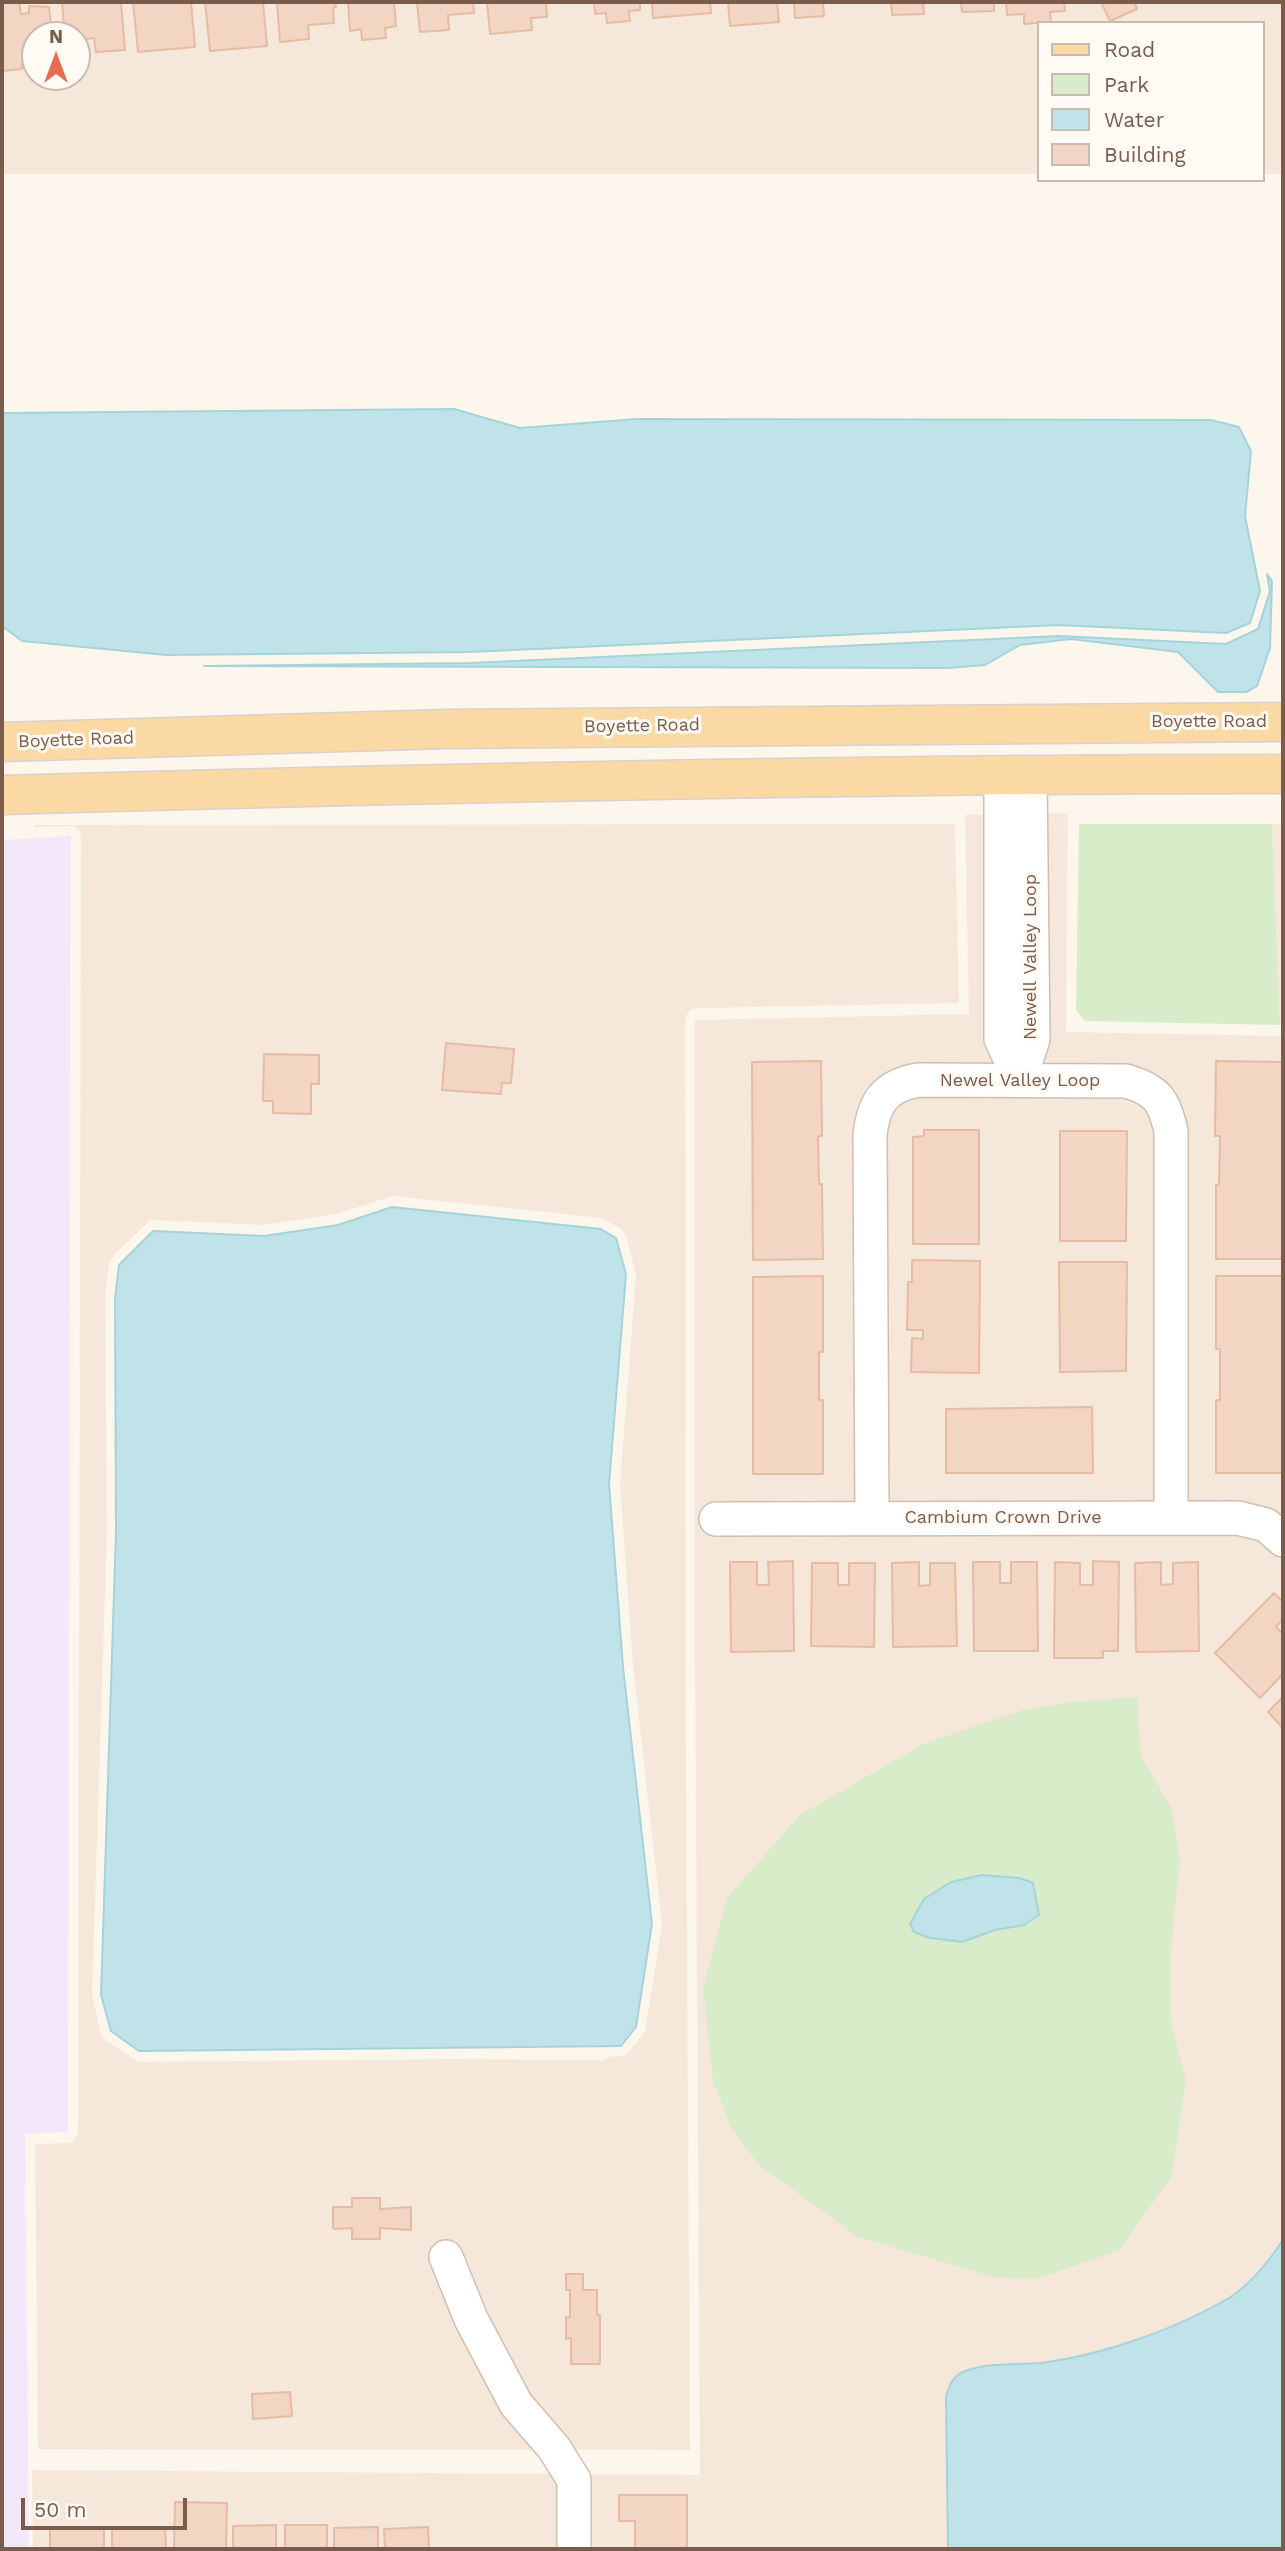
<!DOCTYPE html>
<style>
body{margin:0}
#map{position:relative;width:1285px;height:2551px;overflow:hidden;background:#fdf6ec;font-family:"Work Sans",sans-serif}
canvas{display:block}
.frame{position:absolute;inset:0;border:4px solid #7a5c4d;pointer-events:none}
.legend{position:absolute;left:1037px;top:21px;width:228px;height:161px;box-sizing:border-box;background:#fffaf3;border:2px solid #cabbb1;margin:0;padding:9px 12px;list-style:none;font-size:21px;color:#7a5c4d}
.legend li{display:flex;align-items:center;gap:14px;height:35px}
.legend b{width:35px;border:2px solid #cabbb1}
.north{position:absolute;left:21px;top:21px;width:70px;height:70px;box-sizing:border-box;background:#fffaf3;border:2px solid #cabbb1;border-radius:50%;rotate:0deg;font-size:19px;font-weight:700;line-height:28px;text-align:center;color:#7a5c4d}
.north::after{content:'';display:block;margin:auto;width:24px;height:32px;background:#e76f51;clip-path:polygon(50% 0,100% 100%,50% 72%,0 100%)}
.scale{position:absolute;left:21px;top:2498px;width:166px;height:32px;box-sizing:border-box;border:4px solid #7a5c4d;border-top:0;padding-left:9px;font-size:21px;line-height:24px;white-space:nowrap;color:#7a5c4d;-webkit-text-stroke:5px #fffaf3;paint-order:stroke}
</style>
<div id="map">
<canvas width="1285" height="2551"></canvas>
<div class="frame"></div>
<ul class="legend">
<li><b style="height:9px;background:#fbd9a5"></b>Road</li>
<li><b style="height:19px;background:#d8ecc9"></b>Park</li>
<li><b style="height:19px;background:#bfe3e8"></b>Water</li>
<li><b style="height:19px;background:#f3d5c3"></b>Building</li>
</ul>
<div class="north">N</div>
<div class="scale">50 m</div>
</div>
<script>
const g = document.querySelector('canvas').getContext('2d');
g.lineJoin = 'round';
function fillPath(path, color) { g.fillStyle = color; g.fill(path, 'evenodd'); }
function stroke(path, color, width, dash) { g.strokeStyle = color; g.lineWidth = width; g.lineCap = dash ? 'butt' : 'round'; g.setLineDash(dash || []); g.stroke(path); }
function label(font, color, halo, rows, align = 'center') {
  g.font = font + ' "Work Sans",sans-serif'; g.lineWidth = 6; g.setLineDash([]); g.textBaseline = 'middle'; g.strokeStyle = halo; g.fillStyle = color; for (const [text, x, y, turn = 0] of rows) {
    g.save(); g.translate(x, y); g.rotate((+turn || 0) * Math.PI / 180); g.textAlign = isNaN(turn) ? turn : align; if (halo) g.strokeText(text, 0, 0); g.fillText(text, 0, 0); g.restore();
  }
}
fillPath(new Path2D(`
 M2 2H1283V174H1262V23H1038V174H2ZM35 35H77V77H35Z
 M1068 813 1066 1032 1283 1036V2549H33L32 2470 700 2475 695 1659V1020L969 1014 965 815Z
 M955 824 959 1003 706 1008 692 1009 687 1014 685 1020 686 1782 690 2450 38 2449 35 2144 71 2143 76 2138 78 2132 81 837 79 830 73 826 34 827V825ZM393 1196 602 1218 621 1229 626 1235 636 1275 620 1485 633 1666 662 1925 645 2032 626 2055 608 2057 604 2060 451 2059 139 2062 105 2040 101 2034 92 1995 107 1531 105 1299 109 1263 113 1256 150 1220 264 1225 336 1214Z
 M1272 824H1283V1025H1280Z`), '#f5e8da');
fillPath(new Path2D(`
 M71 836 68 2132 25 2134 29 2549H2V840Z`), '#f3e8fa');
fillPath(new Path2D(`
 M1079 824H1272L1280 1025 1085 1021 1076 1010Z
 M1137 1697 1141 1756 1171 1807 1180 1858 1171 1948V2022L1186 2081 1171 2177 1119 2250 1037 2279 994 2277 858 2237 759 2165 731 2128 713 2080 703 1988 727 1898 800 1815 923 1744 1023 1710 1071 1702ZM982 1875 1019 1878 1024 1925 995 1930 962 1942 924 1899 951 1882Z`), '#d8ecc9');
const water = new Path2D(`
 M454 409 520 428 637 419 1211 420 1239 427 1251 451 1245 516 1260 591 1250 623 1226 633 1059 625 470 652 166 655 22 641 2 626V413Z
 M1267 574 1272 581 1270 648 1257 686 1246 692H1218L1178 652 1071 639 1020 645 985 665 947 668 204 666 471 663 1059 636 1226 644 1258 629 1270 591Z
 M392 1207 601 1229 616 1238 626 1274 609 1484 623 1667 652 1924 636 2027 621 2046 139 2051 111 2031 101 1995 116 1531 115 1299 119 1265 153 1231 264 1236 338 1225Z
 M982 1875 1019 1878 1033 1883 1039 1915 1024 1925 995 1930 962 1942 930 1938 914 1932 910 1924 924 1899 951 1882Z
 M1283 2240V2549H948L946 2397C949 2386 952 2377 963 2372 989 2361 1021 2366 1048 2362 1108 2353 1176 2329 1229 2298 1251 2284 1269 2261 1283 2240Z`);
fillPath(water, '#bfe3e8');
stroke(water, '#a5d3da', 2);
const building = new Path2D(`
 M2 2H19L21 14 29 13V6L49 7 52 35H35V63L22 64V69L2 71Z
 M62 2H121L125 50 96 52 94 38 77 40V35H68L67 25 64 26Z
 M133 2H191L195 47 138 52Z
 M205 2H263L267 46 210 51Z
 M277 2H335L336 7 333 8 334 23 308 25 309 39 280 42Z
 M348 2H394L396 26 385 28 386 38 362 40 361 29 350 31Z
 M417 2H473L474 13 448 15 449 30 420 32Z
 M487 2H546L547 17 531 18 532 30 490 34Z
 M594 2H640V10L629 11 630 21 607 23 606 13 595 14Z
 M652 2H710L711 13 653 18Z
 M728 2H777L779 22 730 26Z
 M794 2H823L824 16 795 18Z
 M891 2H923L924 14 892 15Z
 M961 2H994V11L962 12Z
 M1006 2H1064L1065 11 1050 12 1051 22 1024 24V14L1007 15Z
 M1101 2H1134L1137 9 1110 21Z
 M446 1043 514 1049 511 1083H502L501 1094 442 1090Z
 M264 1054 319 1055V1084H311V1114L273 1113V1101H263Z
 M821 1061 822 1136H818L819 1184H822L823 1259 753 1260 752 1062Z
 M1216 1061 1283 1062V1259H1216V1185H1219L1220 1136H1215Z
 M924 1130H979V1244H913V1137L924 1136Z
 M1060 1131H1127L1126 1241H1060Z
 M912 1260 980 1261 979 1373 911 1372 912 1338 923 1339V1330H907L908 1282H912Z
 M1059 1262H1127L1126 1371 1060 1372Z
 M823 1276V1352H819V1400H823V1474H753V1277Z
 M1216 1276H1283V1473H1216V1400H1220V1349H1216Z
 M1092 1407 1093 1473H946V1409Z
 M793 1561 794 1651 731 1652 730 1562H757V1585H769L768 1562Z
 M1093 1561 1119 1562 1118 1651H1103V1658H1054L1055 1562 1080 1563V1585H1093Z
 M919 1562V1586L930 1585V1563H955L957 1646 893 1647 892 1563Z
 M973 1562H1000V1583H1011V1562H1037L1038 1651H974Z
 M1161 1562V1585L1173 1584V1563L1198 1562 1199 1651 1136 1652 1135 1563Z
 M812 1563H838V1585H849V1563H875L874 1647 811 1646Z
 M1274 1593 1283 1602V1619L1276 1627 1283 1634V1674L1260 1698 1215 1653Z
 M1283 1697V1728L1268 1712Z
 M352 2198H380V2209L411 2207V2230L380 2228V2239H352V2228L335 2229 333 2228V2207H352Z
 M566 2274H583V2290H597V2315H600V2364H571V2338L566 2339V2317H570V2290H566Z
 M290 2392 292 2416 253 2419 252 2394Z
 M619 2495H687V2549H635V2521H619Z
 M175 2502 227 2503 226 2549H174Z
 M276 2525V2549H233V2526Z
 M285 2525H327V2549H285Z
 M104 2527V2549H50V2528Z
 M165 2527 166 2549H112V2528Z
 M378 2527V2549H334V2528Z
 M428 2527 429 2549H385L384 2529Z`);
fillPath(building, '#f3d5c3');
stroke(building, '#e6bba3', 2);
const minor = new Path2D(`
 M1001 774V1039L1020 1080
 M1020 1080 1033 1039 1030 774
 M872 1518 870 1134C874 1102 885 1086 918 1080L1126 1081C1157 1090 1164 1100 1171 1131V1518
 M716 1519 1238 1518 1266 1525 1283 1540
 M446 2257 471 2319 516 2404 554 2448 574 2480V2549`);
const major = new Path2D(`
 M2 742 447 729 1283 722
 M2 795C429 783 856 774 1283 774`);
stroke(minor, '#d1beb0', 36);
stroke(major, '#dad1cd', 41);
stroke(minor, '#fff', 33);
stroke(major, '#fbd9a5', 38);
label('18px', '#7a5c4d', '#fffaf3', [
 ["Boyette Road",1209,722],
 ["Boyette Road",642,726,-1],
 ["Boyette Road",76,740,-2],
 ["Newell Valley Loop",1031,957,-90],
 ["Newel Valley Loop",1020,1081],
 ["Cambium Crown Drive",1003,1518]
]);
</script>
